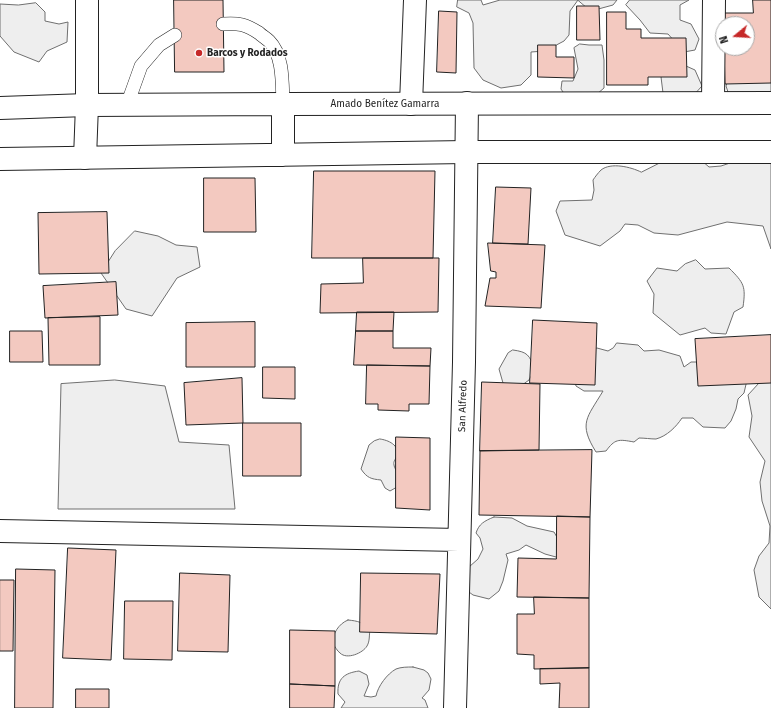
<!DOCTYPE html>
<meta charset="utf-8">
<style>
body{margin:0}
#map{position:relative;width:771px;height:708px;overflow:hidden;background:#fff;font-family:"Fira Sans",sans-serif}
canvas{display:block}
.north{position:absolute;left:715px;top:16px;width:40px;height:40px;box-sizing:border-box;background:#fff;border:1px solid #a7a7a7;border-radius:50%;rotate:252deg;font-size:11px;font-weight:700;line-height:16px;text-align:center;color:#222}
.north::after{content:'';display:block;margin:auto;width:14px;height:18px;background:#c62828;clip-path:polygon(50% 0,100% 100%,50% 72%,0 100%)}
</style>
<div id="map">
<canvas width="771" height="708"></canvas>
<div class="north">N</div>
</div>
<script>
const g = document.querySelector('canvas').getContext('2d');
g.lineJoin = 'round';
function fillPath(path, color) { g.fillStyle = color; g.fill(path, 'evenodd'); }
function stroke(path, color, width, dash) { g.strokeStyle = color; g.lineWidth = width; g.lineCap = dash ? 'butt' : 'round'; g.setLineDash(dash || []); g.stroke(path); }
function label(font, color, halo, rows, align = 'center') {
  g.font = font + ' "Fira Sans",sans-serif'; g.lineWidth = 3; g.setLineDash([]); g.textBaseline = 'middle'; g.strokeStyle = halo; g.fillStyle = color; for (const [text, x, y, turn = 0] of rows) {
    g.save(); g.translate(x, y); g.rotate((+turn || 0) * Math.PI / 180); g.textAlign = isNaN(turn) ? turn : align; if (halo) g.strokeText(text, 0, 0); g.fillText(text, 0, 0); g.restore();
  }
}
const green = new Path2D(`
 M458 0H481L483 5 500 0H578L570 11 569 35 564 41 545 51 531 52V75L521 85 501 88 483 80 474 68 473 23 469 13 457 7Z
 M578 0H617L613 5 591 11Z
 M630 0H689L680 5V20L691 24 699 39 695 50 684 52 668 34 650 33 640 20 626 5Z
 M36 3 45 12V21L59 24 68 22 67 42 47 51 39 62 14 52 0 36V4L18 5Z
 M580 44 589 45H602L604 60V88L597 94 567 98 561 89 562 81H573L578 69 574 48Z
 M686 66 695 70 702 86 692 97 663 93 661 77 673 71Z
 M771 79V96L730 98 726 86 728 80Z
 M668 159 701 160 709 167 721 166 739 160 771 159V249L763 226 727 222 678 235 654 233 638 225 625 224 620 231 600 246 565 235 556 211 560 201 592 200 594 190 593 180C595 177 598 173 601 170 611 162 631 167 641 172Z
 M135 231 158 236 176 245 197 247 200 267 177 278 152 316 126 309 101 273 115 251Z
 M696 260 705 269 729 268C744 283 746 286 743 307L734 312 726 334 711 333 705 328 680 335 653 313 654 294 647 281 657 268 677 271 685 264Z
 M617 343 638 345 644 351 659 350 680 356 684 367 691 362H706L747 380 744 393 738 399 736 409 731 421 725 428 703 427 693 418H682C676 427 667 436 656 439 651 439 644 438 639 438L634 442C618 439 615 439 606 451L596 452C578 423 587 418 603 391H584L576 386 573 375 587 350 597 348 608 351 613 348Z
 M513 350C528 352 529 355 535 369L529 380 518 388 503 383 499 369 508 353Z
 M771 378V609L759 597 754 570 759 556 769 543 770 526 762 501 760 482 765 461 749 437 752 416 748 395 759 383Z
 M115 380 165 386 179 442 229 445 235 509H58L61 384Z
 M380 439C388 440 400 445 397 456 396 459 393 461 394 465 394 468 397 471 399 474L397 487 390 491 385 488 381 480C371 479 367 478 361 469L369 445 374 441Z
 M494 517 512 518 527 526 554 532 562 546 556 557 545 554 526 545 519 550 506 554 508 560 503 581 499 591 489 599 473 595 465 589 469 567 478 559 483 549 480 538 476 533C479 524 484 521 494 517Z
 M348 620C358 621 363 622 370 630 369 635 370 641 367 646 363 653 347 660 340 653 337 651 335 646 332 643 333 634 338 624 348 620Z
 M413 667 424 670 428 673 431 679 429 690 422 698 425 700 428 708H341L345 702 338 694C337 678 345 673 359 671L367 675 369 684 364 696 371 697 376 696C378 686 387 674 396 669 401 667 407 667 413 667Z`);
fillPath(green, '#eee');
stroke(green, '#6f6f6f', 1);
const building = new Path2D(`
 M174 0H223L224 72H175Z
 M753 0H771V83L725 84 724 48H747V24H724V13H753Z
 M577 6H599L600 40H577Z
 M439 11 457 12 456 73 437 72Z
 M607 12H626V29H641V38H686L687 77H648V85H607Z
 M538 45H556V57H574V78L538 77Z
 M314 171H435L433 258H312Z
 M204 178H255L256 232H204Z
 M496 187 531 188 528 244 493 243Z
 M107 212 109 273 39 274 38 213Z
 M488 243 545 245 541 308 485 306 490 278H496V272L491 271Z
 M363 258H439L438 312 320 313 321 284 363 283Z
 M116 282 118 315 45 318 43 286Z
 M357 312H394L393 331H356Z
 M100 317V365H49L48 318Z
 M533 320 597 323 595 385 530 383Z
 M255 322V367H186V323Z
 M10 331H42L43 362H10Z
 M356 331H393V348H431L430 366 354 365Z
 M771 335V383L698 386 695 339Z
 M367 365 430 366 429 404H409V411L378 410V404H366Z
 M263 367H295V399L263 398Z
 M242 378 243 423 186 425 184 383Z
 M482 382 540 384 539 450 480 451Z
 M243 423H301V476H243Z
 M396 437 430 438V510L396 508Z
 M592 450 590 517 479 515 480 451Z
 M557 516 590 517 589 598 517 597 518 558 556 559Z
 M68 548 116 550 111 660 63 658Z
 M16 569 55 570 53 708H15Z
 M180 573 230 575 228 652 178 651Z
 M361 573 440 574 437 634 360 632Z
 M0 580H14L13 651H0Z
 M534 597 589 598V668L534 669V655L517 654V614H534Z
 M125 601H173L172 660 124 659Z
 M290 630 335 631V686L290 684Z
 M589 668V708H559L560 683 540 684V669Z
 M290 684 335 686 334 708H290Z
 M76 689H109V708H76Z`);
fillPath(building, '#f3c9c0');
stroke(building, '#222', 1);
const lane = new Path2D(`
 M223 24C239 23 245 24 259 33 262 36 266 38 269 41 284 56 282 84 283 104
 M127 105 141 66 159 45 175 35`);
const street = new Path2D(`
 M713 103 714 0
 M411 104 415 0
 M85 158 87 105V0
 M0 531 459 540
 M455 708 464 362 467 103`);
const secondary = new Path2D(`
 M283 104V155
 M0 108 87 105 283 104 771 103
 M0 159 466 152H771`);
stroke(lane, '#222', 14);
stroke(street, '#222', 24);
stroke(secondary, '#222', 24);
stroke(lane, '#fff', 13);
stroke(street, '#fff', 22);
stroke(secondary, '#fff', 22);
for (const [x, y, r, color] of [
 [199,53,4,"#c62828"]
]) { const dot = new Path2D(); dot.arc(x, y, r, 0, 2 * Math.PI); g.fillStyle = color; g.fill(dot); stroke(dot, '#fff', 1.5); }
label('bold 10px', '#222', '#fff', [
 ["Barcos y Rodados",207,53]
], 'left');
label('10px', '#222', '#fff', [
 ["Amado Benítez Gamarra",385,104],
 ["San Alfredo",463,406,-88]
]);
</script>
